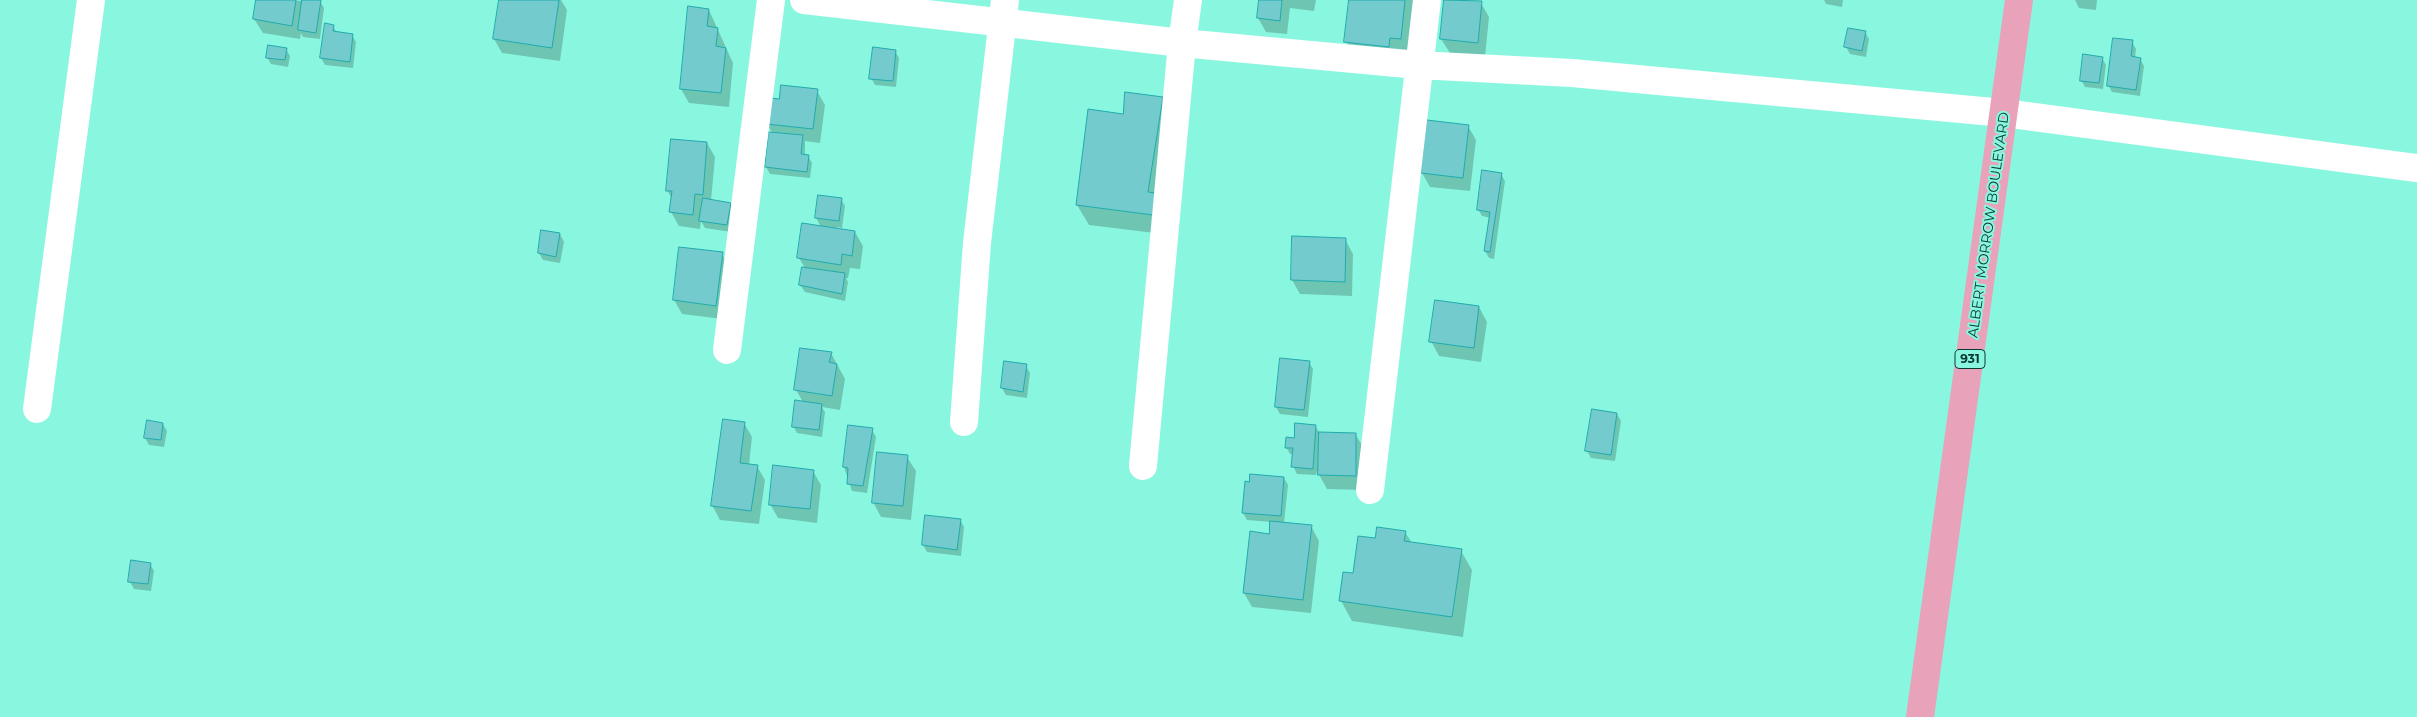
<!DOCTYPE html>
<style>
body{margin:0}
canvas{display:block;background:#89f7df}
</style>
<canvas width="2417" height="717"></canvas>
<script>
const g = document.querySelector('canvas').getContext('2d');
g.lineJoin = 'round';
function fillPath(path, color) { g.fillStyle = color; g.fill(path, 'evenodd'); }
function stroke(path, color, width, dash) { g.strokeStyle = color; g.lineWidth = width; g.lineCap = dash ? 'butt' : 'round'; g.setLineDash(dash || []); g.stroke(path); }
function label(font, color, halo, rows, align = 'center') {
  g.font = font + ' Montserrat,sans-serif'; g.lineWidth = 4; g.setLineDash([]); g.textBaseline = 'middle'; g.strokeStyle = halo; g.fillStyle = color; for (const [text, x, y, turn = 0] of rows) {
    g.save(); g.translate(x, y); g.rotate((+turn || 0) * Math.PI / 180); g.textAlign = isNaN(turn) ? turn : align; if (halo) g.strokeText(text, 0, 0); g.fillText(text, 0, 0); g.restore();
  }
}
fillPath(new Path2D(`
 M258 0 320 1 324 8 320 39 303 37 301 33 300 39 263 33 254 19Z
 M500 0H561L567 10 560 61 502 53 494 39Z
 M1260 0H1316L1314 11 1290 8 1287 34 1266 32 1258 18Z
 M1350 0H1415L1408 53 1354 55 1346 41Z
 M1445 0 1481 3 1489 17 1485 57 1450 53 1441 39Z
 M1824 0H1843L1842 7 1826 4Z
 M2075 0H2097L2096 10 2079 8Z
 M709 10 733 63 729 107 689 103 681 89Z
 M333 26 337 33 352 35 356 42 353 68 325 65 321 58Z
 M1865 32 1869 39 1866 57 1850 54 1846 47Z
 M2132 42 2136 49 2135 58 2140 59 2144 66 2140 96 2112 92 2108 85Z
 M286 49 290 56 288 67 271 64 267 57Z
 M895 51 899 58 896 87 875 85 871 78Z
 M2102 58 2106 65 2103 89 2085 87 2081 80Z
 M817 91 825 105 820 143 805 141V156H808L812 163 810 178 770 174 766 167 773 134 767 124 780 100Z
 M1162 98 1174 118 1163 234 1089 225 1077 205 1124 115Z
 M1468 126 1476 140 1470 191 1430 187 1422 173Z
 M707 143 715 157 711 201 730 204 734 211 731 232 705 228 701 221 700 229 679 226 671 212 672 199 667 190Z
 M1501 174 1505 181 1494 259 1489 258 1485 251 1491 218 1482 216 1478 209Z
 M819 197 841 199 845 206 842 228 837 227V229L855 232 863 246 860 269 850 268 848 278H846L848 282 845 301 805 292 800 285 805 268 799 258 821 227 816 218Z
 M560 234 564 242 560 263 543 260 539 253Z
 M1345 239 1353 254 1352 296 1300 294 1292 280Z
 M722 254 730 268 723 319 682 314 674 300Z
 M1479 307 1487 322 1481 362 1439 356 1431 341Z
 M831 353 845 379 840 410 822 407 825 412 822 437 797 433 793 426 803 402 796 390Z
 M1309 362 1313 369 1308 417 1280 414 1276 407Z
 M1026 366 1030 373 1027 398 1006 395 1002 388Z
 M1617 414 1621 421 1615 461 1591 458 1587 451Z
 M744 423 752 437 749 465 757 466 765 480 759 524 720 520 712 505Z
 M163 424 167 431 164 447 149 445 145 438Z
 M1315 426 1320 433 1355 434 1364 448 1363 490 1327 489 1317 471 1316 475 1297 474 1293 466 1294 455 1290 454 1286 447Z
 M872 430 876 437 867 493 852 491 844 467Z
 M907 457 916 471 911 520 881 517 873 502Z
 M813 471 821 485 817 523 778 518 770 504Z
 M1284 478 1288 485 1284 523 1311 526 1319 541 1311 613 1252 607 1244 593 1270 535 1271 522 1247 520 1243 513Z
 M927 517 960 520 964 527 961 556 927 552 923 545Z
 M1405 532 1412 543 1461 551 1472 570 1463 637 1352 621 1341 601 1354 574 1376 540Z
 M150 564 154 571 151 591 134 589 130 582Z`), '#0003');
const building = new Path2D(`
 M256 0H296L292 26 253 19Z
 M302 0H321L316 33 298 30Z
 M499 0H559L552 48 493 39Z
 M1259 0H1282L1280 21 1257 18Z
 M1349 0H1405L1401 39 1390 38 1389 47 1344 42Z
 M1444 0 1482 1 1478 43 1440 39Z
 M688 6 709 9 707 26 718 28 716 46 726 48 721 93 680 89Z
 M325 23 334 25 333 31 353 34 350 62 320 58Z
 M1848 28 1866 31 1862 51 1844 47Z
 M2113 38 2133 40 2131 56 2141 58 2136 90 2107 86Z
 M268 45 287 48 285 60 266 58Z
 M873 47 896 50 893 81 869 79Z
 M2083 54 2103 57 2099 83 2080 81Z
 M781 85 818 89 813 129 766 124 769 98 779 99Z
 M1125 92 1163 97 1148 192 1155 193 1153 215 1076 205 1088 109 1123 114Z
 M1427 120 1469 125 1463 178 1421 173Z
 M769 132 803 135 801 154 809 155 807 172 765 167Z
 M671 139 707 142 703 195 695 194 693 215 669 212 672 191H666Z
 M1482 170 1502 173 1490 252 1484 251 1490 212 1477 210Z
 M818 195 842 198 839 221 815 218Z
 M703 198 731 203 727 225 699 221Z
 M802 223 855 231 852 256 842 254 841 265 797 258Z
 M541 230 560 233 556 257 538 253Z
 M1292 236 1346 238 1345 282 1291 280Z
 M679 247 723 252 716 306 673 300Z
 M802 267 845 273 842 294 799 285Z
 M1435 300 1479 306 1474 348 1429 342Z
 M800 348 832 352 829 362 837 364 832 396 794 390Z
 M1280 358 1310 361 1304 410 1275 407Z
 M1004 361 1027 364 1023 392 1001 388Z
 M795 400 822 404 819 430 792 427Z
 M1592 409 1617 413 1611 455 1585 451Z
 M723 419 745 422 740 463 758 465 751 511 711 506Z
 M147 420 163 423 161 440 144 438Z
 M1295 423 1316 425 1313 469 1291 467 1293 448H1285L1286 437 1294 438Z
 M848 425 873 428 863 486 847 484 848 468 843 467Z
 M1319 432 1356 433V476L1318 475Z
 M877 452 908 455 903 506 872 503Z
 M773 465 814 470 810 509 769 505Z
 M1250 474 1284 477 1281 516 1242 513 1245 481 1249 482Z
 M925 515 961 519 957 550 922 545Z
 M1270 521 1312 525 1303 600 1243 593 1250 531 1269 534Z
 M1377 527 1406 531 1404 541 1462 549 1452 617 1339 601 1343 572 1353 573 1358 536 1375 538Z
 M131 560 151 563 148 584 128 582Z`);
fillPath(building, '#73cbcd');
stroke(building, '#21aaad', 1);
stroke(new Path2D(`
 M804 0 1182 43 1418 65 1572 73 2004 113 2417 168
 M727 350 771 0
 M37 409 91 0
 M964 422 977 243 1005 0
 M1143 466 1182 43 1188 0
 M1370 490 1427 0`), '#fff', 28);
stroke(new Path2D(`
 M1920 717 2019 0`), '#e8a3bb', 28);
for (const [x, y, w] of [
 [1970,359,30]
]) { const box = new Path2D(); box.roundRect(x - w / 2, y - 9.5, w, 19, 4); g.fillStyle = '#89f7df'; g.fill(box); stroke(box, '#073a31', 1); }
label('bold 12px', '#073a31', null, [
 ["931",1970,359]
]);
label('14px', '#073a31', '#89f7df', [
 ["ALBERT MORROW BOULEVARD",1989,225,-82]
]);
</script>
